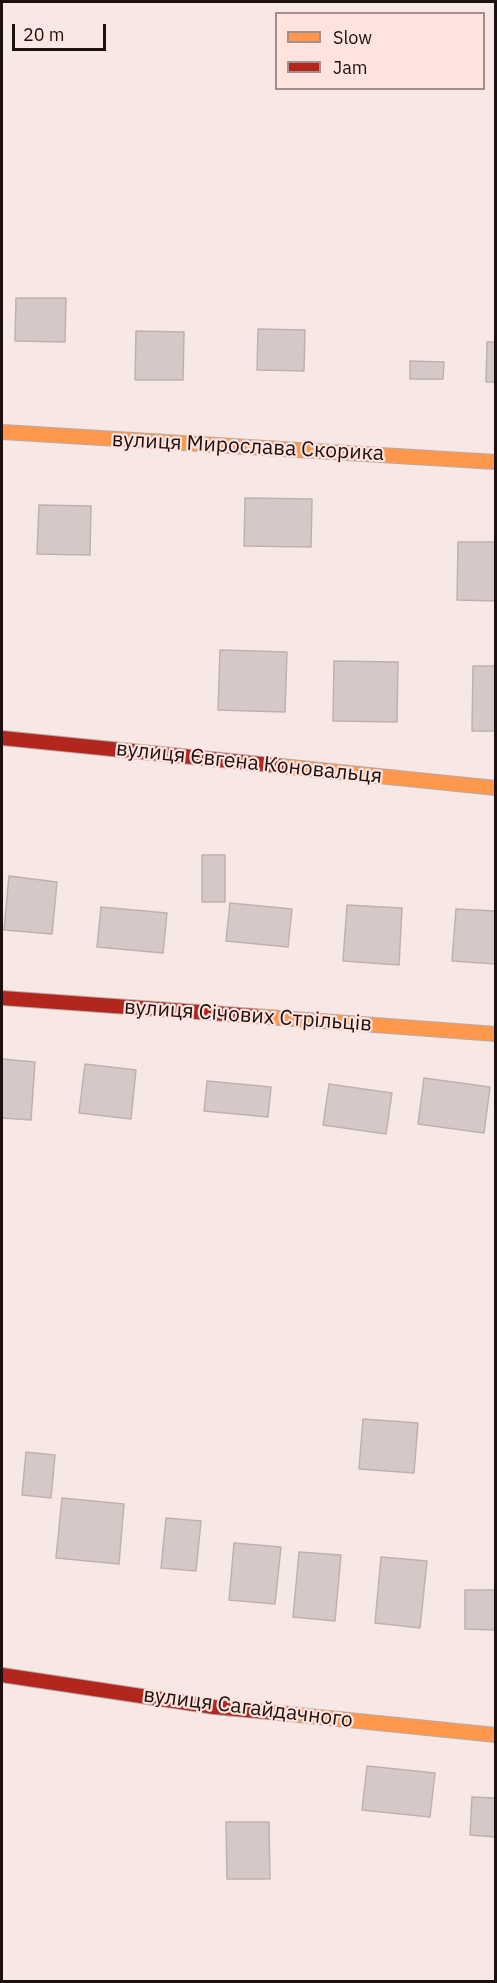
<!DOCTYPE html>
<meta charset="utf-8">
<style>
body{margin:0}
#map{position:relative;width:497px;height:1983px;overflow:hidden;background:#f7e8e6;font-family:"IBM Plex Sans",sans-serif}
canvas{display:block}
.frame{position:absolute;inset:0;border:3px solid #1c110f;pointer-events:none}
.legend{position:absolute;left:275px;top:12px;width:210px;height:78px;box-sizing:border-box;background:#fee3df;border:2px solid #a48f8c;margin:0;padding:8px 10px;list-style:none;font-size:18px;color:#1c110f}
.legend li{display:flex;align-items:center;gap:12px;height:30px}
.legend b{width:30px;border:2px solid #a48f8c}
.scale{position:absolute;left:12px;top:24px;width:94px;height:27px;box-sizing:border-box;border:3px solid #1c110f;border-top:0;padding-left:8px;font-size:18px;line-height:21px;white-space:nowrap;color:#1c110f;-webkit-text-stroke:4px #fee3df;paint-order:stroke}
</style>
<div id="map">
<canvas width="497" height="1983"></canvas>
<div class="frame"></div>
<ul class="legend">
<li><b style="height:8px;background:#ff974d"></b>Slow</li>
<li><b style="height:8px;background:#b3261e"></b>Jam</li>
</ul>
<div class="scale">20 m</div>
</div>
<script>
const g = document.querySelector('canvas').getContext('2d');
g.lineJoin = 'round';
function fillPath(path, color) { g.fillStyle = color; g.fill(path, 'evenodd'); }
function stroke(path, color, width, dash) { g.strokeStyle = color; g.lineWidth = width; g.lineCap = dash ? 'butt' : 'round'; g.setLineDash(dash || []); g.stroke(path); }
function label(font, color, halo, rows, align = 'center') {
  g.font = font + ' "IBM Plex Sans",sans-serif'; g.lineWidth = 4.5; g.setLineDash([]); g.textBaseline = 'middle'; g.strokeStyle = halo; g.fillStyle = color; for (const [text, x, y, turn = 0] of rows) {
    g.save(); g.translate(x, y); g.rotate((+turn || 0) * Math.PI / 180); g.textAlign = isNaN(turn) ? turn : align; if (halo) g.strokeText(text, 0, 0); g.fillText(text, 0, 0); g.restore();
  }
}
const building = new Path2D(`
 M16 298H66L65 342 15 341Z
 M258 329 305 330 304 371 257 370Z
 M136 331 184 332 183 380H135Z
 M487 342H496V382H486Z
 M410 361 444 362 443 379H410Z
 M245 498 312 499 311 547 244 546Z
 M39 505 91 506 90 555 37 554Z
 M458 542H496V601L457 600Z
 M220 650 287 652 285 712 218 710Z
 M334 661 398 662 397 722 333 721Z
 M473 666H496V731H472Z
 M202 855H225V902H202Z
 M9 876 57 882 52 934 4 930Z
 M230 903 292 909 288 947 226 941Z
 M347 905 402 908 399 965 343 961Z
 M101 907 167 913 163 953 97 947Z
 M456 909 496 911V964L452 961Z
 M2 1059 35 1062 31 1120 2 1118Z
 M85 1064 136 1070 131 1119 79 1113Z
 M424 1078 490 1087 484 1133 418 1124Z
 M207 1081 271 1087 268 1117 204 1111Z
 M329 1084 392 1093 386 1134 323 1125Z
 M363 1419 418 1423 414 1473 359 1469Z
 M26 1452 55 1455 51 1498 22 1495Z
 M62 1498 124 1504 119 1564 56 1558Z
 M166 1518 201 1521 196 1571 161 1568Z
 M234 1543 281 1547 275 1604 229 1600Z
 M299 1552 341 1555 335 1621 293 1617Z
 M381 1557 427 1561 420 1628 375 1623Z
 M465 1590H496V1630L465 1629Z
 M367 1766 435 1773 430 1817 362 1810Z
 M472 1797 496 1798V1837L470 1835Z
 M226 1822H269L270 1879H227Z`);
fillPath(building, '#d5c9c7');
stroke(building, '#beb1af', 1.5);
const slow = new Path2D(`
 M2 432 496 462
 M281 766 496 788
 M254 1016 496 1034
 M289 1714 496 1735`);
const jam = new Path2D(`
 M2 738 281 766
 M2 998 254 1016
 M2 1675 214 1707 289 1714`);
stroke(slow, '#b7aaa9', 16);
stroke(jam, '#b7aaa9', 16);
stroke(slow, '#ff974d', 14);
stroke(jam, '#b3261e', 14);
label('21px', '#1c110f', '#fee3df', [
 ["вулиця Мирослава Скорика",248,447,3],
 ["вулиця Євгена Коновальця",249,763,6],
 ["вулиця Січових Стрільців",248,1016,4],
 ["вулиця Сагайдачного",248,1708,7]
]);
</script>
